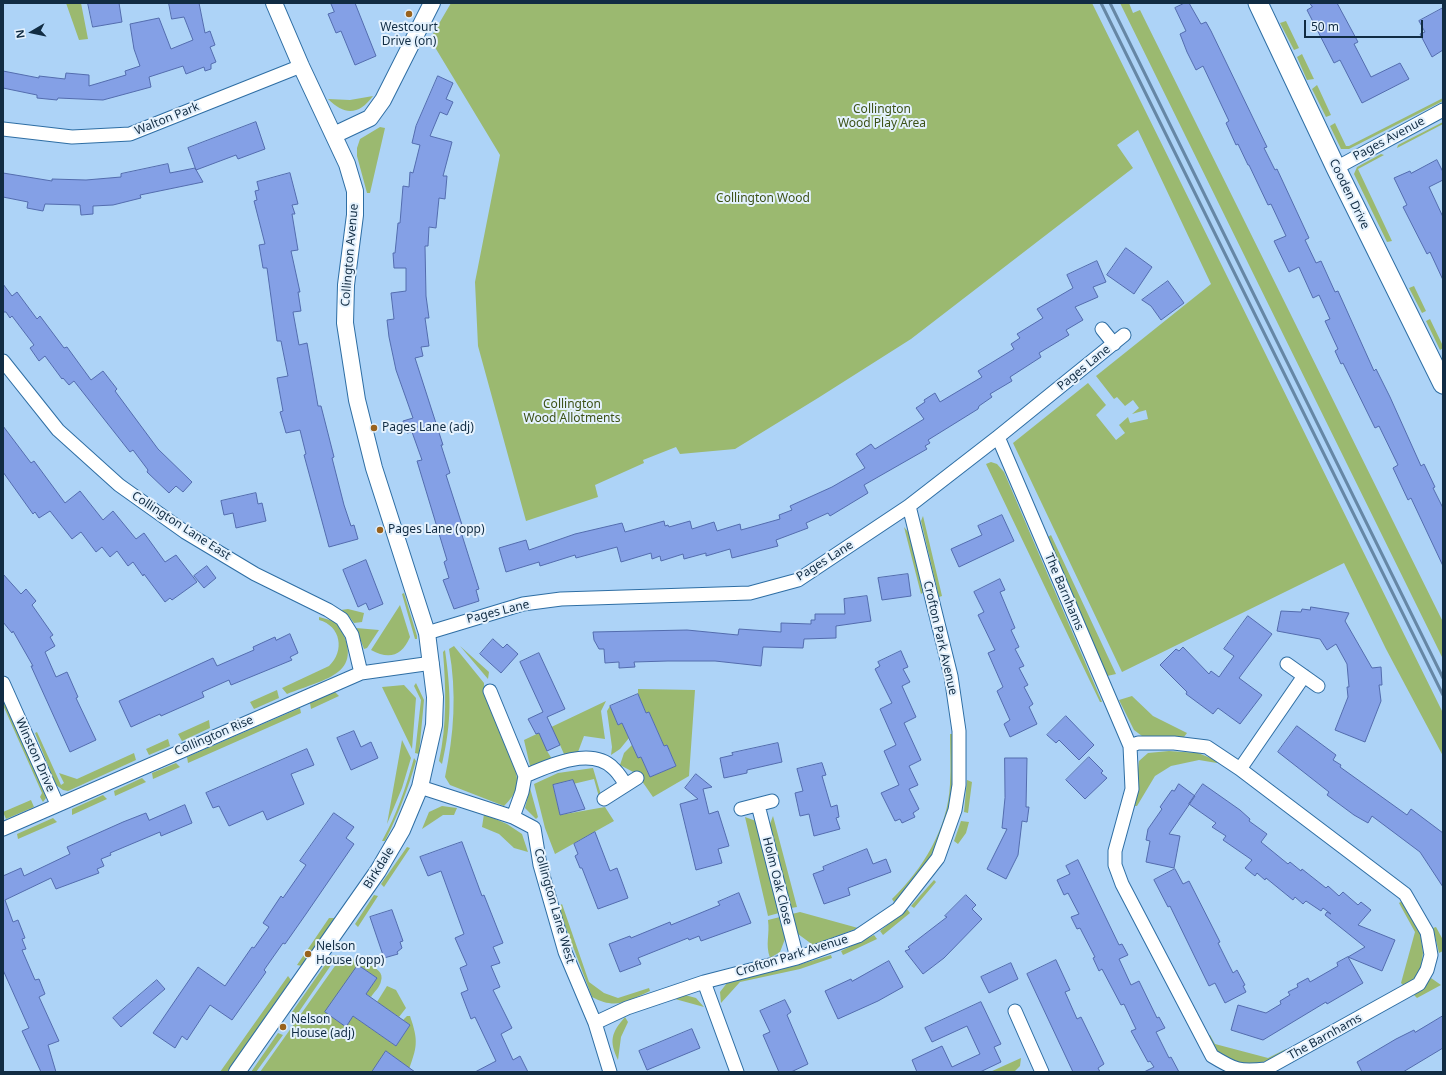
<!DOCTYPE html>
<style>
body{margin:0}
#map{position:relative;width:1446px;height:1075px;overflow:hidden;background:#add3f7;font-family:"Noto Sans",sans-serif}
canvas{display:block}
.frame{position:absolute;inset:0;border:4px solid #112c43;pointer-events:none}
.north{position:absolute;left:12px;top:12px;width:40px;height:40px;-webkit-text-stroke:3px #e4f1fd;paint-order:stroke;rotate:261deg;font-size:11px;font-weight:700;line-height:16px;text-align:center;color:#112c43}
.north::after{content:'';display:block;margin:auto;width:14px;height:18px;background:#112c43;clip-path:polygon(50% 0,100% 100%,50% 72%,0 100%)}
.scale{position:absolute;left:1304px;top:20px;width:119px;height:18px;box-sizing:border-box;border:2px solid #112c43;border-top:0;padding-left:5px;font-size:12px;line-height:14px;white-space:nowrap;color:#112c43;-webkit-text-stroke:3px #e4f1fd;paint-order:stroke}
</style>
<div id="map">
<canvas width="1446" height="1075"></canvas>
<div class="frame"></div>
<div class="north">N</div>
<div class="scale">50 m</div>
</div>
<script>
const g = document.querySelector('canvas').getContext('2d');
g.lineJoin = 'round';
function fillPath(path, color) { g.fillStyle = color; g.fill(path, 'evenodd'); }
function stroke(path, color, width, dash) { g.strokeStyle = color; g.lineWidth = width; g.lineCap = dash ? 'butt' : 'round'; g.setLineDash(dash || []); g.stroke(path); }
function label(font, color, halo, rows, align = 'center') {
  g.font = font + ' "Noto Sans",sans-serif'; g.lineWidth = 4; g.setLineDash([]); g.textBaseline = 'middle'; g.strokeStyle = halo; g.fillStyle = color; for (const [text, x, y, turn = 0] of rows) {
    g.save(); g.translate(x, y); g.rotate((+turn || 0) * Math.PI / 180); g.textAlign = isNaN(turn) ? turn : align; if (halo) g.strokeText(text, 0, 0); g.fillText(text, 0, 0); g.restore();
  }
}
fillPath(new Path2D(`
 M66 3H81L88 39 79 40Z
 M451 3H1092L1443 713V756L1386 649 1344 563 1122 672 1013 443 1088 383 1106 405 1096 415 1116 440 1125 433 1119 425 1128 417 1130 423 1148 419 1146 410 1132 414 1139 408 1133 400 1125 406 1117 397 1114 399 1096 376 1211 284 1138 130 1117 145 1133 168 911 339 818 398 735 449 680 454 676 447 643 460 644 463 595 485 598 497 526 521 478 346 475 282 500 155 430 39Z
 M1120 3H1129L1133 13 1140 10 1443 622V659Z
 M1286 21 1299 48 1294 50 1280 23Z
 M1302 54 1313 77 1314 79 1307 80 1297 57Z
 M1317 85 1319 89 1331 115 1326 117 1312 89Z
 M373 96C359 115 345 116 328 99L350 100Z
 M1443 98V101L1349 149H1341L1330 126 1335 123 1346 146H1349Z
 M1443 122V124L1397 148 1398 145Z
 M380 127 385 128 370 193H367L357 156V148L360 139Z
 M1381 154 1384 155 1358 169 1392 241 1387 242 1354 174 1357 167Z
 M1414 286 1426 311 1422 313 1409 288Z
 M1430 319 1443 346V348L1440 350 1426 321Z
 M991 462 997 464 1004 472 1102 702H1100L986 464Z
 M923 516 942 596 939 597 921 521Z
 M904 527 909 533 924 592 921 594Z
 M1051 535 1116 674 1107 676 1048 537Z
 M404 593 417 636V639H415L402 594Z
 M400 605 410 637C402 656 389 660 371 650Z
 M348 609 364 613 362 622 354 623 348 615 341 610Z
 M319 617 337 622C368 674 327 678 287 694L282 688 329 666C345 651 341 626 319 620Z
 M356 628 379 630 367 648 364 649Z
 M454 646 484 683C483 696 490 703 496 714 503 730 519 768 517 785 515 794 510 800 504 806L450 785 445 777C454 734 457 693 449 649Z
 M460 646 489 672 488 679Z
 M445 650C451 693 452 721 442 764L439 761C447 725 446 689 443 652Z
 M416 683 424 700 419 754 415 753 421 700 414 686Z
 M404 685 416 698 412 749 382 687Z
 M638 689 695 690 689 776 653 797 637 774 620 765 624 753 632 745 638 758 641 757 650 777 676 766 667 745 664 746 649 712 646 713 638 694Z
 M277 690 279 698 254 709 250 702Z
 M335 692 339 696 311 709 310 703Z
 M1132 696 1153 716 1187 733 1184 737 1142 736 1134 730 1119 700Z
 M3 698 45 792 46 798 43 802 40 797 42 793 3 705Z
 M606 701 601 711 605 739 584 736 578 752 564 754 560 745 547 751 552 759 530 766 524 740Z
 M610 706 618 725 622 723 629 738 620 749 611 755 612 747 607 711Z
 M300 708 301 713 188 763 187 757Z
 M209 720 210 728 182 741 178 734Z
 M37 732 61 785 64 783 59 773 77 779 134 753 136 760 68 791 63 790 56 785 35 733Z
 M950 734H954L953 785 950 810 933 855 913 884 894 902 892 899C923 869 948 828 950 784 951 767 950 751 950 734Z
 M168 739 170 746 149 755 146 749Z
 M402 740 411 758 402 788 387 824Z
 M1169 751 1198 753 1218 761 1217 763 1199 760 1171 766 1155 776 1137 806H1134L1139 761 1148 753Z
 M414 758 416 761C408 789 398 815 385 841H382C397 814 406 787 414 758Z
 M176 763 180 767 153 779 152 773Z
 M593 768 601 795 599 797 594 779 573 784 572 780 553 785 560 815 605 807 614 821 555 854 545 828 534 784 558 773Z
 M142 778 146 782 115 796 114 791Z
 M967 780 972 782 968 813 964 812Z
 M530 788 538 817 536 819 525 808Z
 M103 795 107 799 72 815V809Z
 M31 800 34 807 6 819 3 812Z
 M442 806 457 808 454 815H443L422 829 429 812Z
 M484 814 507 824 522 834 528 852 514 848 499 834 482 827Z
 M773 816 797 907 791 908 770 824Z
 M745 817 756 821 779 913 768 916Z
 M53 818 57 822 18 839 17 834Z
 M961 821 969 822 966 833 958 844 954 841Z
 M407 847 410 848 384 887 381 884Z
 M934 880 936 882 914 908 911 906Z
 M374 895 378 896 358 927 355 924Z
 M1402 901 1420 931 1423 953 1421 967 1416 977 1404 986 1401 983 1415 932 1399 903Z
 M562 904 589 982 604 993 618 998 649 988 650 991C627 1001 616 1010 592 997L558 907Z
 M907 909 910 913 883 935 880 931Z
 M800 912 858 928 813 945 798 934 792 914Z
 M780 917 785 939 780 952 770 958C765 943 770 936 768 920Z
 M329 918H335L302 966 297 965Z
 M1436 927 1443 940V951L1439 953 1433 928Z
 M874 935 877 939 843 955 841 951Z
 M332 955H338L294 1019 290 1015Z
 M831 955 832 958 800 969 740 982 721 1003 720 992 727 983 798 965Z
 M342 956C352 960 387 965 381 981 380 987 374 992 371 997L366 994 377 978 358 965 325 1012 346 1027 353 1016 396 1046 410 1025 403 1020 407 1016H410C419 1042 417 1047 408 1072L405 1065 386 1051 372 1072H260Z
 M288 976 291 980 227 1072H220Z
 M1431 978 1441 985 1417 998 1414 995Z
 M387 986 396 990 406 1008 399 1017 377 1002Z
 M685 995 696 998 704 1007 675 999Z
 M625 1017 628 1022 621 1037 618 1060C609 1041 611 1033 625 1017Z
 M278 1033 283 1035 256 1072H251Z
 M1210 1035 1215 1044 1268 1058 1286 1049 1288 1051C1264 1063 1239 1075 1217 1052 1213 1048 1210 1041 1207 1036Z
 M1021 1058 1020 1066 1014 1072H990Z`), '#9bb970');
const building = new Path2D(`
 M88 3H119L122 22 93 27Z
 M169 3H199L205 33 210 31 215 45 210 47 216 62 211 64V69L205 71 204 67 186 74 183 66 149 77 151 87 103 100 58 98 57 100 37 98V95L3 88V71L39 78V76L65 79 66 73 89 75V86L126 75 125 71 140 66 134 49 130 24 159 18 171 49 193 40 184 17 172 19Z
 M331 3H355L376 56 355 65 341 31 336 33 328 14 334 12Z
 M1185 3H1189L1201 24 1206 22 1211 31 1267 147 1264 148 1275 170 1277 169 1309 238 1305 240 1316 263 1321 261 1335 292 1338 291 1374 371 1376 369 1390 397 1421 466 1424 464 1435 487 1433 488 1443 508V566L1411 498 1408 500 1393 468 1398 465 1379 426 1375 428 1343 363 1341 364 1335 351 1338 349 1325 321 1330 319 1319 295 1313 298 1299 267 1289 272 1274 241 1286 236 1271 204 1268 205 1249 165H1248L1238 144 1236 145 1226 123 1229 121 1203 66 1196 70 1187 52 1180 34 1186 31 1175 8Z
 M1310 3H1337L1358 42 1354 44 1371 77 1400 63 1409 79 1362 103 1340 60 1334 63 1307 10 1312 7Z
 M1443 8V50L1432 57 1420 34 1425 32 1419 21Z
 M438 76 453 83 446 99 453 102 447 115 440 112 430 136 452 142 443 176H447L445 199 439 198 436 228 429 227 428 246H425L426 296 429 318H425L429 346 421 347 423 356 415 358 443 445H441L450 473 446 475 464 531 461 532 479 589 476 590 479 601 454 609 443 580 449 578 444 562 447 560 417 461 422 460 412 432 407 433 403 421 413 418 396 370 389 337 387 320 394 319 391 293 406 291V268H394L393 253H395L398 223H400L403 186 409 187 410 172 413 173 420 145 412 143 416 126Z
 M256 122 265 149 238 159 236 155 196 170 188 148Z
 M1437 160 1443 172V180L1429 187 1443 217V280L1430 252 1427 254 1403 207 1407 205 1394 178 1410 171 1411 173Z
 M168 164 170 173 195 168 203 182 140 195 141 198 113 205 93 206V214L81 215 80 205 45 204 43 211 27 208 28 202 3 197V173L52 181V179L86 180 121 177V174Z
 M290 173 298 204 292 205 295 214H292L298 250 291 251 300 292H298L301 311 293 312 299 345 307 343 318 406H321L334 457 332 458 344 505 351 526 354 525 358 539 329 547 304 455 306 454 300 430 286 433 280 412 283 411 277 378 288 376 281 341H277L267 268H263L259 245 265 244 254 201 257 200 255 191 259 190 257 182Z
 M1126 248 1152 267 1134 294 1107 275Z
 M1097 261 1106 282 1093 287 1098 297 1075 307 1083 320 1066 330 1069 335 1039 353 1041 357 1010 377 1012 381 990 394 992 397 979 406 978 409 928 440 930 443 925 446 927 449 864 485 868 493 830 516 828 513 806 523 808 528 776 540 778 546 732 558 730 549 706 556V553L684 559 683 554 661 561 660 556 652 559 651 553 621 562 617 547 576 558 575 555 540 566 539 562 506 572 499 548 526 540 529 550 575 534 622 523 625 532 664 521 665 526 668 525 669 527 690 521 692 529 714 522 717 531 740 524 741 530 780 519 779 515 792 510 790 506 832 487 865 468 856 454 871 444 875 449 924 419 916 408 925 402 924 400 935 393 940 402 982 377 978 371 1014 349 1011 344 1020 338 1017 334 1043 318 1037 309 1073 288 1067 275Z
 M1168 281 1184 303 1161 320 1151 306 1142 300Z
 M3 284 12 296 17 292 37 319 40 316 64 348 67 347 91 380 103 371 117 389 115 391 158 449 192 482 183 492 176 486 169 493 147 472 148 470 133 450 130 452 74 381 69 385 63 378 62 379 45 356 39 361 30 348 34 345 12 316 10 318 6 312H3Z
 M3 426 31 463 34 461 65 503 80 491 103 520 113 511 136 539 144 533 165 562 176 555 197 582 172 600 170 598 165 602 144 574 143 576 133 562 128 566 117 551 110 557 102 547 96 552 81 532 72 539 50 511 39 518 35 512 33 514 3 472Z
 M256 493 258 504 262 503 266 521 236 528 233 513 224 515 221 501Z
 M1002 515 1014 541 959 567 951 549 982 535 978 526Z
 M366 560 383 604 369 610 366 603 358 607 343 570Z
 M207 566 216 578 204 588 194 576Z
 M3 574 21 594 26 589 36 601 32 605 53 635 50 637 55 646 45 652 56 677 67 672 78 697 76 698 96 740 70 752 31 666H33L13 631 12 633 3 622Z
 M908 574 911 596 882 600 878 578Z
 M1000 579 1005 590 1000 592 1015 628 1011 630 1019 647 1015 649 1024 666 1019 668 1028 685 1024 687 1033 704 1029 707 1037 724 1010 737 1004 724 1010 720 997 691 1003 687 988 653 995 650 978 615 984 612 974 592Z
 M867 596 871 621 836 626V638L804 639 803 648 763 647 761 666 715 661H668L634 662 635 667 619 668V662L605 663 604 649H599L594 640 593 632 687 630 738 635 739 629 781 632V623L811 624V620H815V614H845L844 599Z
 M1311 607 1349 613 1345 621 1372 668 1381 667 1382 685H1379L1381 701 1365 742 1335 730 1348 697 1347 687H1349L1347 664 1336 644 1327 650 1320 639 1277 631 1281 611 1301 612 1302 609 1310 610Z
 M1248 616 1272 634 1239 678 1262 695 1240 724 1218 708 1213 714 1186 694 1187 692 1160 665 1176 649 1179 651 1183 647 1209 674 1211 671 1219 677 1234 656 1224 649Z
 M290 634 298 653 290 657 292 660 231 685 229 680 202 692 204 697 161 716 160 714 131 727 119 701 213 658 217 666 254 650 253 647 275 637 276 640Z
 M493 639 503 648 507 644 518 654 501 673 480 654Z
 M901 651 908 667 903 669 910 682 902 686 916 717 904 723 921 760 909 766 918 785 909 789 919 809 913 813 915 817 902 823 900 819 895 821 881 793 899 785 884 751 896 745 880 709 892 703 875 669 880 666 878 662Z
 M539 653 565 709 547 717 560 745 547 751 539 733 536 734 528 719 543 712 520 662Z
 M638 694 646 713 649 712 664 746 667 745 676 766 650 777 641 757 638 758 622 723 618 725 610 706Z
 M1066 716 1094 745 1079 760 1059 740 1056 743 1047 735Z
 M1297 726 1336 755 1333 760 1341 765 1340 767 1407 815 1411 809 1443 833V887L1420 852 1372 816 1368 823 1354 815 1327 795 1329 792 1278 752Z
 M354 731 361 747 371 742 378 758 351 770 337 738Z
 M778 743 782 762 747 770V773L724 778 720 758 733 755 732 753Z
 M307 749 314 765 291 774 304 804 267 820 263 811 229 826 219 806 213 808 206 793Z
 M1089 757 1103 771 1101 773 1107 778 1085 799 1066 780Z
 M1005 758H1027L1026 807H1029L1027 822 1022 821 1018 855 1006 879 987 869 1007 829 1002 828 1005 798Z
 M822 763 826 775 822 776 831 807 837 805 839 817 836 818 840 829 814 836 809 814 800 816 795 793 803 791 797 769Z
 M696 774 712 787 703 789 709 814 718 811 729 846 718 849 722 863 696 870 680 804 698 799 685 788Z
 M573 780 585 809 560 815 553 785Z
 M1179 784 1195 796 1169 834 1180 836 1174 868 1146 862 1150 841 1146 840 1148 829 1162 809 1160 807 1172 790 1174 791Z
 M1203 784 1240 810 1250 819 1249 821 1267 834 1261 842 1288 864 1290 862 1301 871 1302 869 1326 888 1328 886 1339 896 1343 892 1358 905 1361 902 1371 910 1358 925 1395 940 1382 971 1348 957 1365 947 1325 915 1327 912 1331 914 1323 908 1321 911 1306 901 1303 904 1295 897 1293 900 1266 878 1265 880 1257 873 1255 876 1245 868 1252 860 1223 840 1226 836 1212 827 1216 823 1189 804Z
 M185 805 192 823 161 836 160 832 110 853 111 855 101 859 104 866 97 869 99 873 56 889 51 878 5 900 13 922 18 920 25 938 22 939 26 949 22 950 35 980 39 979 45 994 39 997 59 1041 48 1045 56 1072H41L22 1031 29 1028 3 970V876L21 868 24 876 70 854 67 847 123 822 146 813 149 820Z
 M334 813 354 827 346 838 354 844 306 914 285 944 283 943 264 970 266 972 232 1020 210 1005 187 1040 182 1036 175 1048 153 1033 198 967 225 986 252 947 254 948 269 927 263 923 281 896 283 898 306 865 300 861Z
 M595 832 610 871 617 868 628 898 598 909 582 868H580L575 856 578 854 574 844Z
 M462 842 482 896 484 895 503 943 493 947 500 963 491 966 500 987 493 990 512 1028 501 1034 513 1060 520 1056 528 1072H475L496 1061 475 1017 471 1019 461 993 468 990 460 968 467 965 455 938 464 934 441 871 428 876 420 857Z
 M867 849 873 864 886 859 891 872 848 888 850 895 824 904 813 874 824 870 823 867Z
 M1078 860 1119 945 1122 944 1128 955 1119 959 1131 985 1139 981 1157 1018 1159 1017 1165 1028 1156 1032 1169 1058 1171 1057 1179 1072H1144L1154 1067 1150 1061 1148 1062 1131 1031 1136 1029 1124 1004 1121 1005 1102 969 1099 971 1093 958 1095 957 1080 928 1077 929 1071 917 1079 914 1068 893 1064 895 1057 880 1070 874 1066 866Z
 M1175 869 1183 884 1189 881 1220 942 1218 943 1233 973 1237 970 1245 985 1243 986 1246 992 1225 1003 1215 983 1209 986 1170 906 1168 907 1154 880Z
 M739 893 751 923 701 941 699 936 689 940 688 938 638 958 641 964 620 972 609 944 630 936 631 938 670 922 671 925 720 905 718 902Z
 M966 895 976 905 972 909 982 919 944 958 923 974 905 951 910 949 908 947 947 917 945 916Z
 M392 910 403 941 400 942 402 948 397 952 398 954 384 958 370 917Z
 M1348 957 1363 983 1327 1004 1326 1002 1263 1040 1231 1030 1238 1005 1266 1013 1281 1004 1280 1001 1290 995 1288 992 1298 987 1297 984 1308 978 1310 982 1338 966 1337 963Z
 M1056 960 1070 990 1065 992 1077 1019 1081 1017 1104 1064 1098 1068 1100 1072H1073L1027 974Z
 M889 961 903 987 878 1001 838 1019 825 991 851 979 852 981Z
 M1011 963 1018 979 989 993 981 977Z
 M358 965 377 978 366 994 410 1025 396 1046 353 1016 346 1027 325 1012Z
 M157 980 165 989 121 1027 113 1018Z
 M785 1000 791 1012 787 1015 808 1064 791 1072H779L763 1035 770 1032 760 1011Z
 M981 1002 1001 1044 994 1047 1001 1062 980 1072H917L912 1060 942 1046 952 1067 980 1054 967 1026 932 1042 925 1028Z
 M1443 1016V1048L1403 1072H1362L1357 1062 1396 1039 1414 1030 1415 1032Z
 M692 1029 700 1048 647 1070 639 1051Z
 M386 1051 415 1072H372Z`);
fillPath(building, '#84a0e6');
stroke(building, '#536cae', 1);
const minor = new Path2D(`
 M3 129 72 137 130 134 301 66
 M1336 168 1443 110
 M1102 329 1114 344
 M3 361 58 430 119 485 185 532 255 574 328 610 342 619 352 635 361 673
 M998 437 1130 746 1132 789 1115 851V865L1122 884 1212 1056C1235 1070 1239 1072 1266 1069L1419 984 1427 970 1431 955 1427 932 1405 894 1240 769 1207 747 1174 743H1138L1130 746
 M427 633 523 604 561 599 750 593 798 580 909 506 998 437 1124 335
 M1287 664 1318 686
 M3 683 57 804
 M490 691 525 776 522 792 513 817
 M1240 769 1304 676
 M525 776C548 766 591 746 613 768 618 772 622 779 626 785
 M420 787 513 817 534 828 540 865 565 952 595 1023 610 1072
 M604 799 637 778
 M758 805 797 958
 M741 809 772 801
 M3 829 361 673 432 663
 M704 982 737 1072
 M1015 1011 1042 1072
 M595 1023 627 1008 704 982 797 958 858 936 898 909 938 858 955 810 959 785V731L951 676 909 506`);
const tertiary = new Path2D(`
 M334 135 370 118 383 100 432 3
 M237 1072 378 871 402 830 420 787 434 725 435 697 427 633 374 468 357 400 345 323 346 285 355 215V191L347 164 301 66 274 3`);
const secondary = new Path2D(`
 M1258 3 1336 168 1443 384`);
stroke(minor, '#2e6ea4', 15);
stroke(tertiary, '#2e6ea4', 18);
stroke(secondary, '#2e6ea4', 21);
stroke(minor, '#fff', 13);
stroke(tertiary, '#fff', 16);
stroke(secondary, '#fff', 19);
stroke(new Path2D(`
 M1101 3 1443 695
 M1110 3 1443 678`), '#6687a5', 3);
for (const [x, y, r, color] of [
 [409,14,4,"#99621d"],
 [374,428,4,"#99621d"],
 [380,530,4,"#99621d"],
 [308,954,4,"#99621d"],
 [283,1027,4,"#99621d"]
]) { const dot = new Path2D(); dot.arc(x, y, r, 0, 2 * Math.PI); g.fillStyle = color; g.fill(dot); stroke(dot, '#e4f1fd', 1.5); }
label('12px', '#112c43', '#e4f1fd', [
 ["Westcourt",409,28,"center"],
 ["Drive (on)",409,42,"center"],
 ["Pages Lane (adj)",382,428],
 ["Pages Lane (opp)",388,530],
 ["Nelson",316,947],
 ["House (opp)",316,961],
 ["Nelson",291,1020],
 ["House (adj)",291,1034]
], 'left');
label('12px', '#3c5116', '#e4f1fd', [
 ["Collington",882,110],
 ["Wood Play Area",882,124],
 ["Collington Wood",763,199],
 ["Collington",572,405],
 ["Wood Allotments",572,419]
]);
label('12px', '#112c43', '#e4f1fd', [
 ["Walton Park",167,119,-22],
 ["Pages Avenue",1389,139,-28],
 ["Cooden Drive",1349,194,64],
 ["Collington Avenue",350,255,-85],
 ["Pages Lane",1084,368,-39],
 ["Collington Lane East",181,526,33],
 ["Pages Lane",825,561,-32],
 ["The Barnhams",1064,592,67],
 ["Pages Lane",498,612,-14],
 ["Crofton Park Avenue",940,638,77],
 ["Collington Rise",214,736,-23],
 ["Winston Drive",35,755,66],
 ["Birkdale",379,868,-58],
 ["Holm Oak Close",777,881,76],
 ["Collington Lane West",554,906,74],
 ["Crofton Park Avenue",792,956,-17],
 ["The Barnhams",1325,1037,-29]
]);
</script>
